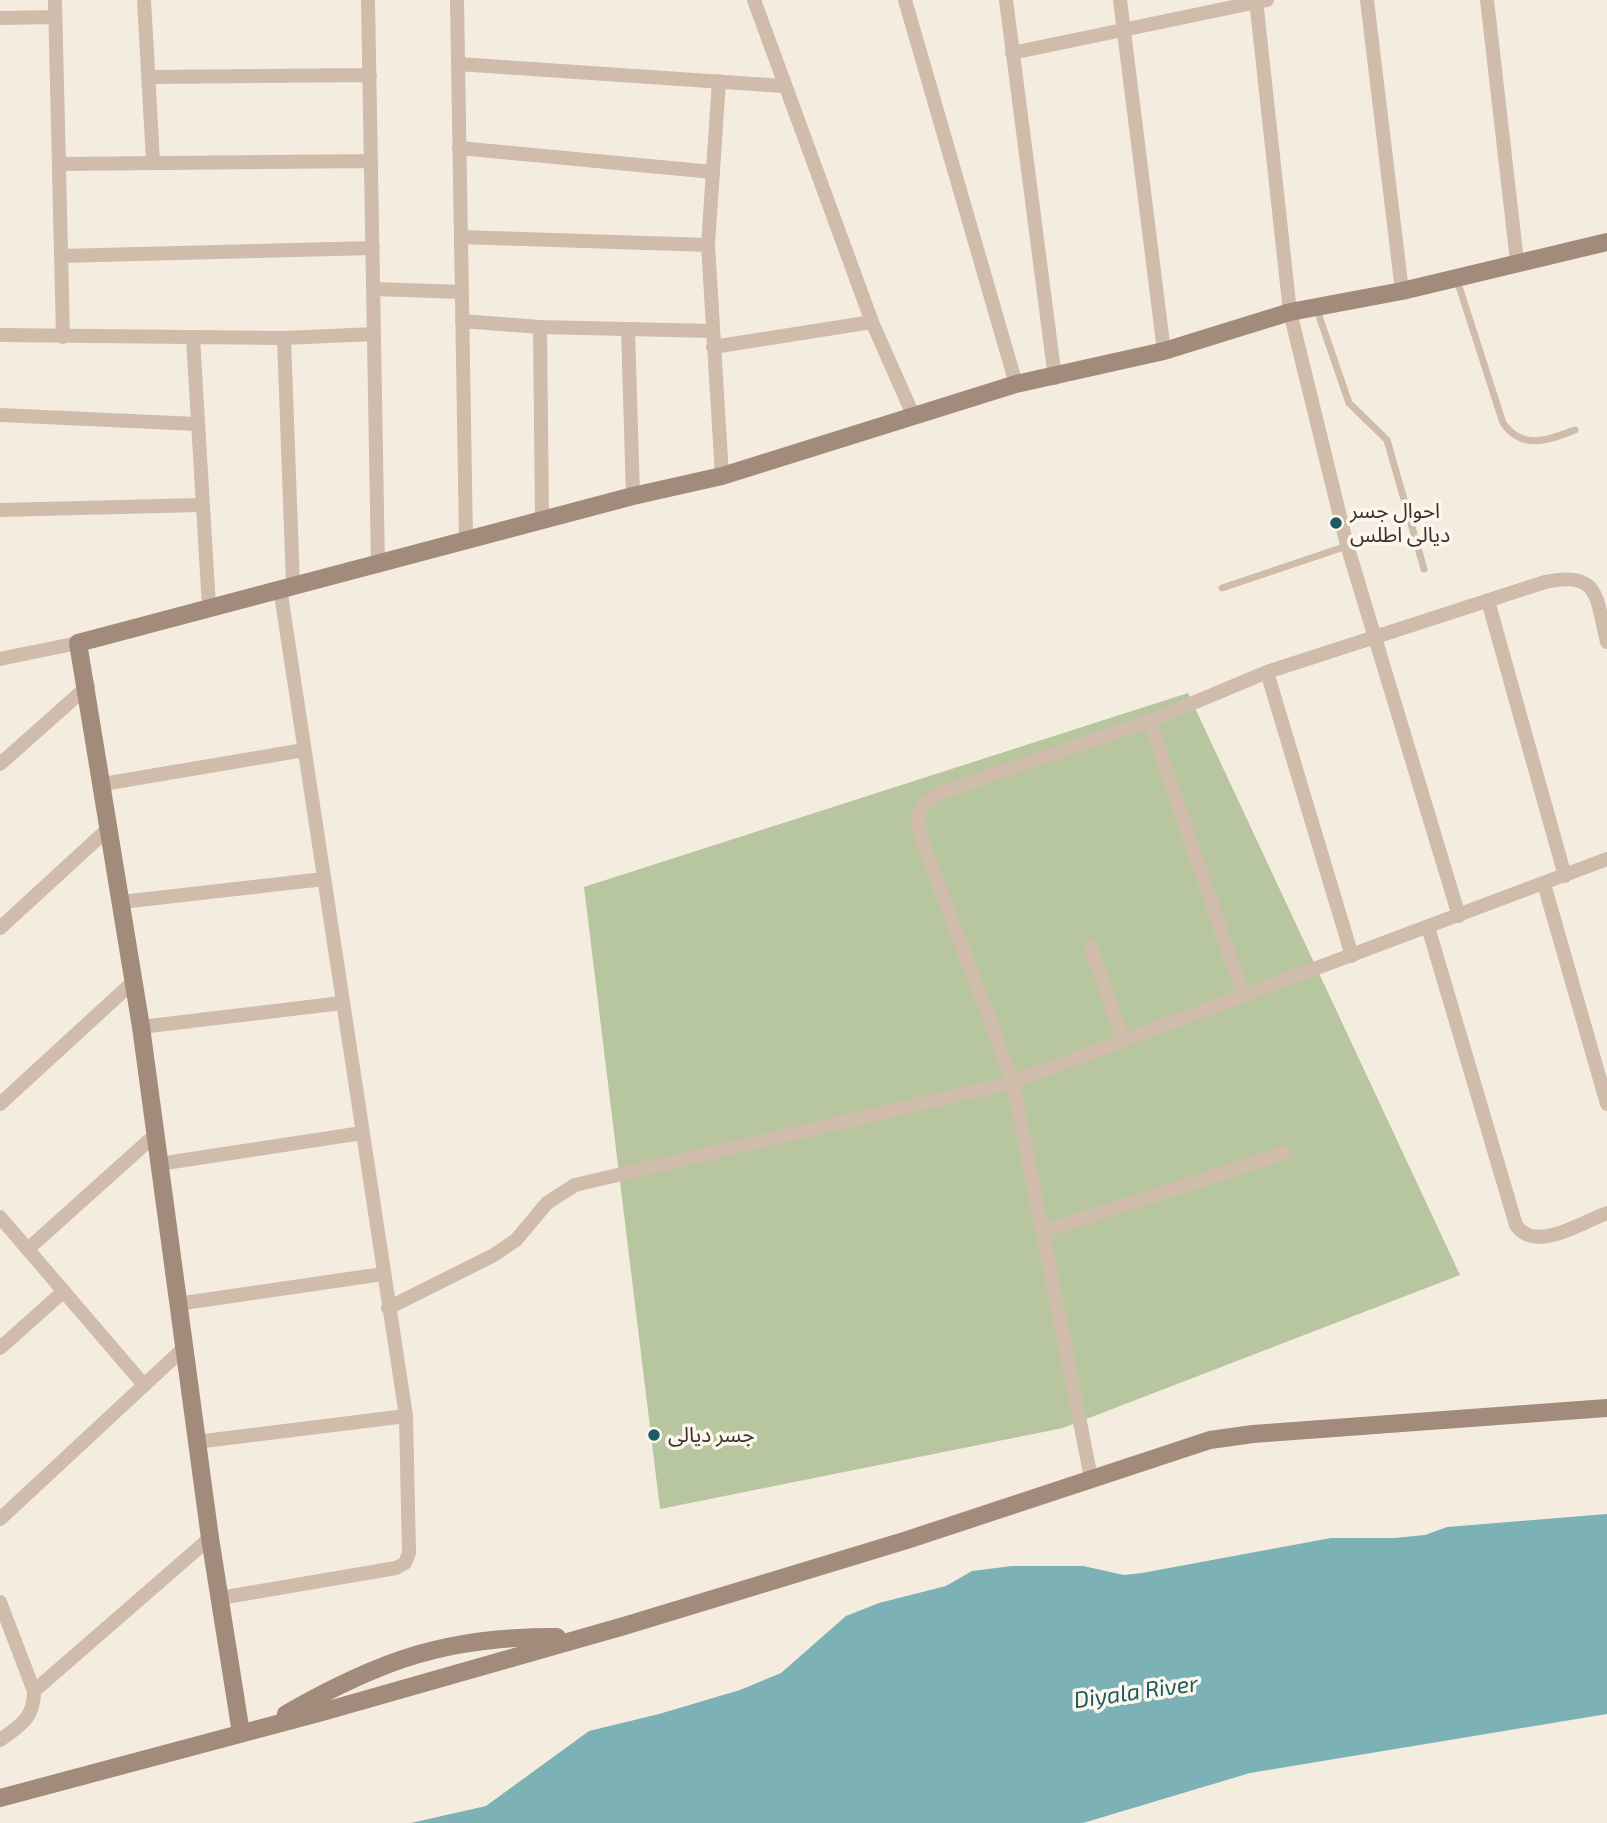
<!DOCTYPE html>
<meta charset="utf-8">
<style>
body{margin:0}
canvas{display:block;background:#f5ece0}
</style>
<canvas width="1607" height="1823"></canvas>
<script>
const g = document.querySelector('canvas').getContext('2d');
g.lineJoin = 'round';
function fillPath(path, color) { g.fillStyle = color; g.fill(path, 'evenodd'); }
function stroke(path, color, width, dash) { g.strokeStyle = color; g.lineWidth = width; g.lineCap = dash ? 'butt' : 'round'; g.setLineDash(dash || []); g.stroke(path); }
function label(font, color, halo, rows, align = 'center') {
  g.font = font + ' "Exo 2","Noto Sans Arabic",sans-serif'; g.lineWidth = 7; g.setLineDash([]); g.textBaseline = 'middle'; g.strokeStyle = halo; g.fillStyle = color; for (const [text, x, y, turn = 0] of rows) {
    g.save(); g.translate(x, y); g.rotate((+turn || 0) * Math.PI / 180); g.textAlign = isNaN(turn) ? turn : align; if (halo) g.strokeText(text, 0, 0); g.fillText(text, 0, 0); g.restore();
  }
}
fillPath(new Path2D(`
 M1188 693 1460 1275 1063 1428 660 1509 584 887Z`), '#b7c69e');
fillPath(new Path2D(`
 M1607 1514V1714L1250 1773 1083 1823H411L486 1806 589 1731 659 1714 740 1690 781 1673 846 1616 879 1603 946 1586 972 1571 1012 1566H1083L1124 1575 1142 1573 1331 1538H1394L1425 1535 1447 1527Z`), '#7cb1b5');
stroke(new Path2D(`
 M1456 277 1503 423C1523 451 1548 440 1575 430
 M1316 307 1349 403 1387 440 1424 569
 M1222 588 1347 546`), '#cfbcaa', 7);
stroke(new Path2D(`
 M55 0 63 337
 M144 0 153 161
 M368 0 378 566
 M457 0 466 540
 M754 0 872 322 914 417
 M905 0 1016 384
 M1006 0 1055 378
 M1120 0 1164 351
 M1256 0 1290 312 1347 545 1459 916
 M1367 0 1402 291
 M1487 0 1517 261
 M0 18 55 17
 M1012 53 1267 0
 M458 64 783 86
 M150 77 370 75
 M719 81 708 245 722 476
 M459 148 713 172
 M59 164 371 161
 M461 237 708 245
 M61 256 373 248
 M374 289 462 292
 M462 321 540 327 712 331
 M540 327 542 520
 M628 329 633 496
 M0 335 284 338 374 334
 M193 338 209 607
 M284 338 293 585
 M713 347 872 322
 M0 415 197 424
 M0 510 201 505
 M1488 601 1565 876
 M0 659 78 643
 M1267 672 1352 956
 M1150 721 1243 996
 M0 764 88 686
 M103 784 304 750
 M1544 884 1607 1104
 M121 902 324 879
 M1428 927 1516 1225C1535 1254 1582 1222 1607 1213
 M0 928 109 828
 M1091 947 1123 1041
 M141 1027 342 1003
 M0 1104 133 982
 M159 1164 362 1133
 M0 1217 144 1385
 M1042 1232 1284 1153
 M28 1249 155 1135
 M177 1304 383 1274
 M388 1308 494 1255 516 1240 547 1203 575 1185 1013 1082 1607 859
 M0 1348 64 1291
 M196 1442 406 1416
 M1091 1478 1013 1082 923 843 917 818 925 803 939 793 1150 721 1267 672 1545 582C1600 570 1596 598 1607 642
 M0 1519 183 1349
 M220 1598 396 1568 405 1563 409 1553 406 1416 280 588
 M0 1602 34 1691C34 1718 21 1725 0 1740
 M34 1691 210 1538`), '#cfbcaa', 14);
stroke(new Path2D(`
 M286 1714C380 1660 448 1636 557 1637
 M241 1733 210 1538 141 1027 78 643 633 496 722 476 1016 384 1164 351 1290 312 1402 291 1607 242
 M0 1798 322 1712 624 1626 907 1540 1210 1440 1253 1434 1607 1408`), '#a38b7b', 18);
for (const [x, y, r, color] of [
 [1336,523,7,"#1b5b62"],
 [654,1435,7,"#1b5b62"]
]) { const dot = new Path2D(); dot.arc(x, y, r, 0, 2 * Math.PI); g.fillStyle = color; g.fill(dot); stroke(dot, '#fcf6ed', 2.5); }
label('21px', '#3c302a', '#fcf6ed', [
 ["احوال جسر",1350,511],
 ["ديالى اطلس",1350,535],
 ["جسر ديالى",668,1435]
], 'left');
label('italic 23px', '#1b5b62', '#fcf6ed', [
 ["Diyala River",1136,1692,-8]
]);
</script>
